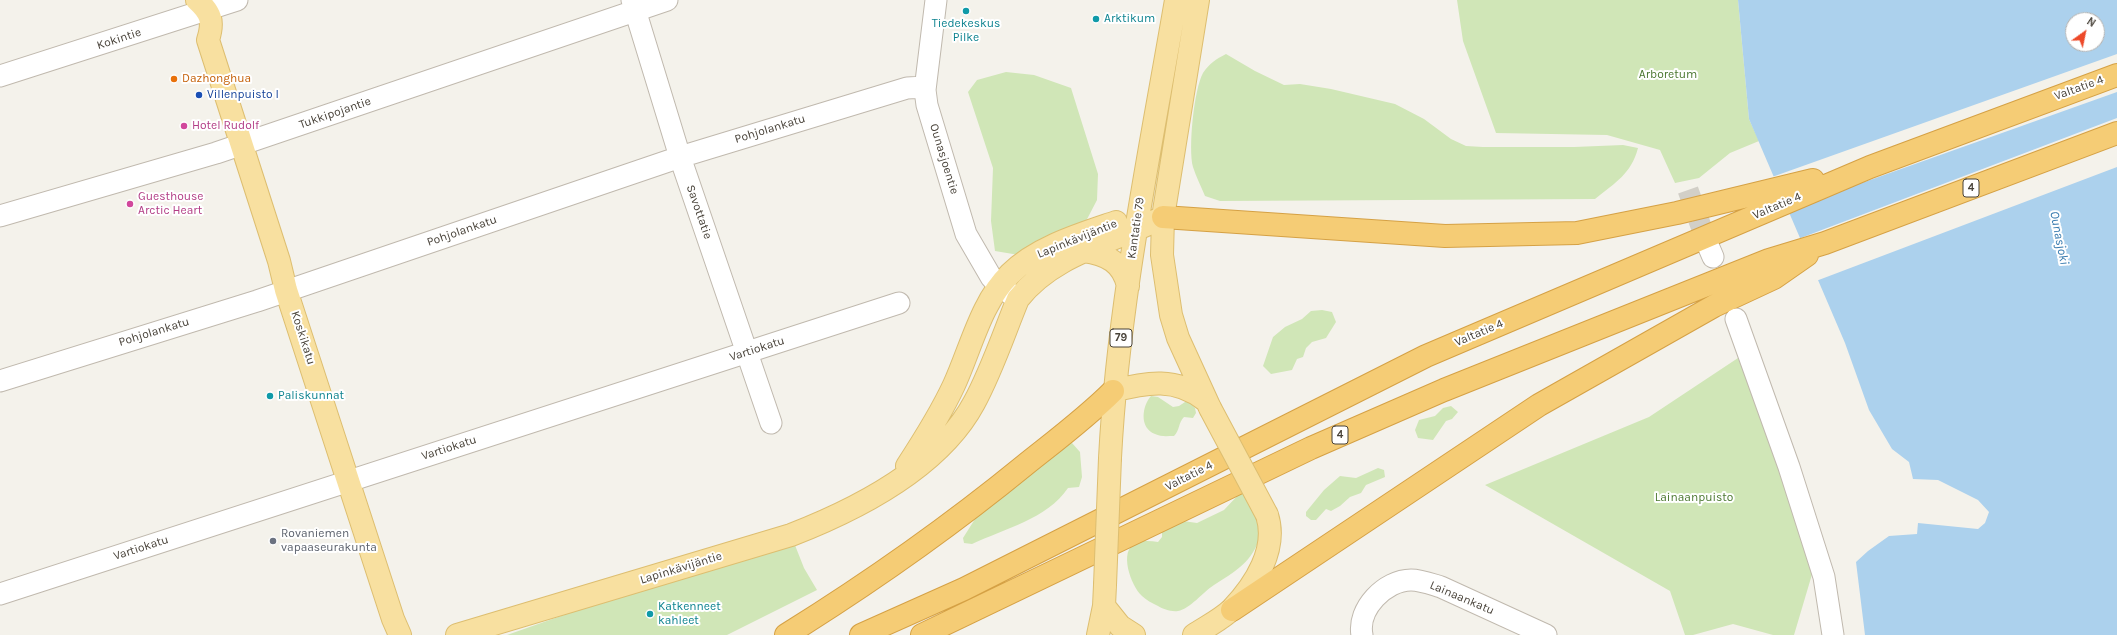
<!DOCTYPE html>
<meta charset="utf-8">
<style>
body{margin:0}
#map{position:relative;width:2117px;height:635px;overflow:hidden;background:#f4f2eb;font-family:Karla,sans-serif}
canvas{display:block}
.north{position:absolute;left:2065px;top:12px;width:40px;height:40px;box-sizing:border-box;background:#fff;border:1px solid #b6b3b0;border-radius:50%;rotate:33deg;font-size:11px;font-weight:700;line-height:16px;text-align:center;color:#484239}
.north::after{content:'';display:block;margin:auto;width:14px;height:18px;background:#ed4929;clip-path:polygon(50% 0,100% 100%,50% 72%,0 100%)}
</style>
<div id="map">
<canvas width="2117" height="635"></canvas>
<div class="north">N</div>
</div>
<script>
const g = document.querySelector('canvas').getContext('2d');
g.lineJoin = 'round';
function fillPath(path, color) { g.fillStyle = color; g.fill(path, 'evenodd'); }
function stroke(path, color, width, dash) { g.strokeStyle = color; g.lineWidth = width; g.lineCap = dash ? 'butt' : 'round'; g.setLineDash(dash || []); g.stroke(path); }
function label(font, color, halo, rows, align = 'center') {
  g.font = font + ' Karla,sans-serif'; g.lineWidth = 4; g.setLineDash([]); g.textBaseline = 'middle'; g.strokeStyle = halo; g.fillStyle = color; for (const [text, x, y, turn = 0] of rows) {
    g.save(); g.translate(x, y); g.rotate((+turn || 0) * Math.PI / 180); g.textAlign = isNaN(turn) ? turn : align; if (halo) g.strokeText(text, 0, 0); g.fillText(text, 0, 0); g.restore();
  }
}
fillPath(new Path2D(`
 M1457 0H1738L1749 119 1759 141 1730 153 1699 178 1675 183 1660 150 1607 135 1496 133 1463 41Z
 M1226 54 1255 71 1284 85 1300 84 1331 89 1395 104 1424 119 1451 139 1466 146 1483 147H1574L1623 145 1638 148C1631 174 1616 182 1595 199L1220 201 1205 196C1201 186 1196 177 1193 167 1188 149 1194 89 1203 73 1209 64 1216 59 1226 54Z
 M1006 72 1034 75 1071 88 1098 174 1097 200 1084 225 1019 255 995 251 991 221 993 168 968 92 977 80Z
 M1322 310 1332 312 1336 322 1326 338 1312 342 1306 348 1303 357 1297 359 1292 370 1271 374 1263 366 1273 337 1285 327 1302 319 1311 311Z
 M1738 358 1778 456 1813 571 1794 635H1773L1733 624 1693 635H1685L1670 591 1485 485 1649 417Z
 M1151 396 1158 397 1173 407 1179 406 1188 400 1195 408 1196 413 1193 418 1184 417C1178 423 1180 430 1174 436 1167 436 1161 437 1155 434 1139 428 1142 406 1151 396Z
 M1451 406 1458 412 1452 419 1446 421 1433 440 1418 438 1415 430 1419 420 1435 416 1443 408Z
 M1072 443 1080 452 1082 477 1079 487 1068 488C1047 519 1004 529 972 544L964 543 963 538 975 519 1064 444Z
 M1378 468 1384 470 1385 477 1366 485 1361 493 1350 497 1340 506 1331 511 1326 509 1316 520H1311L1306 516V512L1324 490 1340 476 1356 478Z
 M1241 492 1247 493 1263 529C1253 561 1242 567 1214 585 1203 592 1190 609 1178 611 1171 612 1163 609 1158 606 1152 603 1146 600 1142 596 1131 586 1118 550 1136 543 1143 540 1151 541 1158 542L1162 537V531L1183 521 1197 523 1224 510Z
 M791 535 804 568 817 590 727 635H507Z`), '#d0e6b7');
fillPath(new Path2D(`
 M1738 0H2117V635H1865L1856 562 1868 551 1889 536 1917 534 1918 523 1978 529 1985 523 1989 512 1978 500 1938 480 1913 479 1909 462 1892 449 1869 410 1845 343 1749 119ZM2073 20H2097V44H2073Z`), '#acd1ed');
fillPath(new Path2D(`
 M2117 54V92L1786 210 1772 177Z
 M2117 118V167L1816 281 1798 239Z`), '#f4f2eb');
stroke(new Path2D(`
 M1688 190 1707 243`), '#d2cfc7', 21, [21, 10]);
const minor = new Path2D(`
 M632 0 680 157 771 423
 M936 0 925 90 927 105 966 234 991 277 999 286 1018 299
 M0 76 237 0
 M0 216 216 153 667 0
 M1707 243 1713 257
 M1736 319 1789 467 1824 577 1833 635
 M0 381 257 301 680 157 907 88 925 87
 M0 594 899 303
 M1362 635C1357 609 1385 580 1411 580 1421 580 1431 584 1441 587L1546 635`);
const major = new Path2D(`
 M197 0C211 13 214 21 208 40L279 261 286 290 393 619 400 635
 M1198 0 1163 217 1162 255 1171 315 1178 338 1210 408
 M1084 251C1107 254 1123 263 1128 286
 M1113 391C1147 382 1176 377 1205 400
 M1110 458C1118 304 1150 152 1176 0
 M907 466C924 440 941 413 954 385 971 348 981 302 1010 274 1037 247 1081 234 1116 222
 M1104 606 1120 626 1134 635
 M457 635 791 535C858 509 939 468 974 403 992 370 1004 333 1018 299 1054 253 1113 243 1163 217
 M1098 635 1104 606 1105 585
 M1194 635C1206 627 1222 619 1232 609 1255 585 1278 549 1267 515`);
const highway = new Path2D(`
 M1163 217 1445 236 1577 233 1677 213 1813 180
 M1232 610 1539 405 1714 306 1774 278 1807 255
 M786 635C871 582 948 528 1025 465 1055 441 1086 418 1113 391
 M861 635 964 589 1426 356 1870 167 2117 75
 M922 635 1311 448 1444 390 1769 260 1825 243 2117 133`);
stroke(minor, '#c0b9ae', 23);
stroke(major, '#ddbe70', 24);
stroke(highway, '#d5a145', 24);
stroke(minor, '#fff', 21);
stroke(major, '#f8e0a0', 22);
stroke(highway, '#f5cc75', 22);
const majorBridge = new Path2D(`
 M1210 408 1267 515
 M1105 585 1110 458`);
stroke(majorBridge, '#ddbe70', 24, []);
stroke(majorBridge, '#f8e0a0', 22);
for (const [x, y, r, color] of [
 [966,11,4,"#0f9aa8"],
 [1096,19,4,"#0f9aa8"],
 [174,79,4,"#e8710a"],
 [199,95,4,"#1a4fb4"],
 [184,126,4,"#d1479c"],
 [130,204,4,"#d1479c"],
 [270,396,4,"#0f9aa8"],
 [273,541,4,"#6b7280"],
 [650,614,4,"#0f9aa8"]
]) { const dot = new Path2D(); dot.arc(x, y, r, 0, 2 * Math.PI); g.fillStyle = color; g.fill(dot); stroke(dot, '#fff', 1.5); }
for (const [x, y, w] of [
 [1971,188,16],
 [1121,338,22],
 [1340,435,16]
]) { const box = new Path2D(); box.roundRect(x - w / 2, y - 9, w, 18, 3); g.fillStyle = '#fff'; g.fill(box); stroke(box, '#484239', 1); }
label('bold 11px', '#484239', null, [
 ["4",1971,188],
 ["79",1121,338],
 ["4",1340,435]
]);
label('12px', '#0d838f', '#fff', [
 ["Arktikum",1104,19],
 ["Tiedekeskus",966,24,"center"],
 ["Pilke",966,38,"center"],
 ["Paliskunnat",278,396],
 ["Katkenneet",658,607],
 ["kahleet",658,621]
], 'left');
label('12px', '#484239', '#fff', [
 ["Kokintie",119,39,-18],
 ["Valtatie 4",2079,88,-20],
 ["Tukkipojantie",335,113,-19],
 ["Pohjolankatu",770,129,-17],
 ["Ounasjoentie",944,159,73],
 ["Valtatie 4",1777,206,-23],
 ["Savottatie",699,212,71],
 ["Kantatie 79",1136,228,-82],
 ["Pohjolankatu",462,231,-19],
 ["Lapinkävijäntie",1077,239,-22],
 ["Pohjolankatu",154,332,-17],
 ["Valtatie 4",1479,333,-23],
 ["Koskikatu",303,338,72],
 ["Vartiokatu",757,349,-18],
 ["Vartiokatu",449,448,-18],
 ["Valtatie 4",1189,476,-27],
 ["Vartiokatu",141,548,-18],
 ["Lapinkävijäntie",681,568,-17],
 ["Lainaankatu",1462,598,23]
]);
label('12px', '#4a772f', '#fff', [
 ["Arboretum",1668,75],
 ["Lainaanpuisto",1694,498]
]);
label('12px', '#c56008', '#fff', [
 ["Dazhonghua",182,79]
], 'left');
label('12px', '#164399', '#fff', [
 ["Villenpuisto I",207,95]
], 'left');
label('12px', '#b23c85', '#fff', [
 ["Hotel Rudolf",192,126],
 ["Guesthouse",138,197],
 ["Arctic Heart",138,211]
], 'left');
label('12px', '#5b616d', '#fff', [
 ["Rovaniemen",281,534],
 ["vapaaseurakunta",281,548]
], 'left');
label('italic 13px', '#387baf', '#fff', [
 ["Ounasjoki",2059,238,79]
]);
</script>
